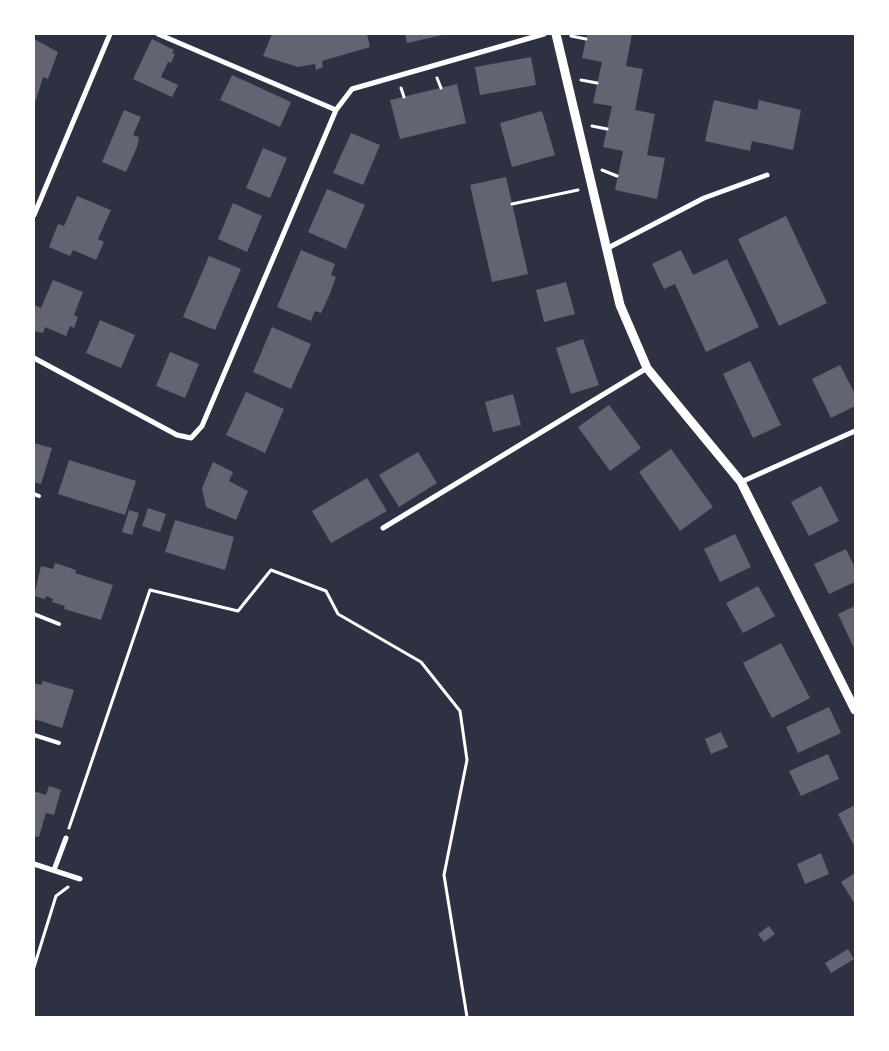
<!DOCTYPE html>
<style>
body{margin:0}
#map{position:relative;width:889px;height:1051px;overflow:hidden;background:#2d3142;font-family:Arial,sans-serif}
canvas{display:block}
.frame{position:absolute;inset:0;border:35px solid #fff;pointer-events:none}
</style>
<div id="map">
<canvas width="889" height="1051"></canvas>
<div class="frame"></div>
</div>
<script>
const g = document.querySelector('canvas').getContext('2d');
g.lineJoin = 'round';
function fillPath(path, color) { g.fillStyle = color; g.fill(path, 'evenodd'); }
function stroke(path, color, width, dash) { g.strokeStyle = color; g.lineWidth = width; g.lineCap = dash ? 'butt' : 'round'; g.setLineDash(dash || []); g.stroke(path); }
fillPath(new Path2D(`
 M272 34H367L370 47 322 61 323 67 316 70 315 64 298 67 263 56Z
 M405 34H443V35L407 43Z
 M587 34H632L626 66 643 69 635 110 655 114 647 155 665 158 657 199 615 190 623 151 603 147 612 106 593 103 602 62 582 58Z
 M34 39 58 52 48 79 43 77 36 100H34Z
 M152 39 174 50 172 53 175 54 171 63 168 62 161 77 178 85 172 97 133 79Z
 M531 57 536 85 480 95 475 67Z
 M232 75 291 102 280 127 220 100Z
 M457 84 466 123 400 139 390 100Z
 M714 100 757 110 759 100 801 110 793 150 752 141 750 151 705 141Z
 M124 110 141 117 133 135 139 137 137 147 126 172 102 162Z
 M542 111 555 155 512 167 500 123Z
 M351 133 380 145 363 185 333 173Z
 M263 148 287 158 270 198 246 188Z
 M506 177 528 274 492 282 470 185Z
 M327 189 365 205 346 249 308 232Z
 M77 196 111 210 98 239 104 242 96 260 73 250 70 256 49 247 58 224 64 226Z
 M233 203 262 216 247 252 218 239Z
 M786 216 827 303 779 326 738 239Z
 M301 250 335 264 331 275 336 277 329 296 321 313 315 311 311 321 277 307Z
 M681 250 693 275 727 259 759 327 706 352 675 284 664 289 652 264Z
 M209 256 241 269 215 330 183 317Z
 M53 280 83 292 74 315 78 317 74 328 70 326 66 336 45 327 43 333 34 331V305L41 308Z
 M566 282 575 314 544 322 536 290Z
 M100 320 135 335 121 368 86 353Z
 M272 327 311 344 291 389 253 372Z
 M583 339 599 385 571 394 556 348Z
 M170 352 199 364 185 398 156 386Z
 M750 361 781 425 753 438 723 374Z
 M840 365 855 394V406L831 418 812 379Z
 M246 392 284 409 265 453 226 435Z
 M513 394 521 425 493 432 485 402Z
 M609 405 641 448 610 471 578 427Z
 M34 443 52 448 41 484 34 482Z
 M671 449 713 507 680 531 639 472Z
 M418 452 437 483 399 507 379 475Z
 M69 460 136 481 125 515 58 494Z
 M213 462 233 472 229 481 248 491 236 520 206 507 202 488Z
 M367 478 387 511 331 543 312 511Z
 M821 486 839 521 809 536 791 502Z
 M148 508 166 514 160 532 142 526Z
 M129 510 139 513 132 535 122 532Z
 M175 520 234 537 225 570 165 552Z
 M735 534 751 567 720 582 704 549Z
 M846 549 855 568V582L829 594 814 564Z
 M55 563 76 570 75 573 113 585 101 620 64 609 65 606 52 602 53 599 46 596 45 599 34 596 41 566 53 569Z
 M758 586 775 616 743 633 726 603Z
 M855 606V647L854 648 838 614Z
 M781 643 810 698 772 718 743 663Z
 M43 681 74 690 62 728 34 719V683L41 685Z
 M829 707 841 733 798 753 786 727Z
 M721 732 728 747 711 754 705 739Z
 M828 754 839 779 801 796 789 771Z
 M49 786 61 790 54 815 46 813 39 837 34 836V791L46 795Z
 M855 805V848L838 814Z
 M821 853 829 874 805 884 797 864Z
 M855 873V904L841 882Z
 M769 926 775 934 764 942 758 934Z
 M848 949 854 959 831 973 825 963Z`), '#626471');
stroke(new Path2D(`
 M571 36 586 39
 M437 78 441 88
 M581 80 597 83
 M401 88 404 97
 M592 126 607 129
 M602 170 617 176
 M512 204 578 190
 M69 828 150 590 238 611 271 570 326 591 338 614 421 662 460 711 467 760 444 875 467 1017
 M34 967 56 896 68 887`), '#fff', 3);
stroke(new Path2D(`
 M34 494 39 496
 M34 614 59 624
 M34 735 59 743`), '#fff', 4);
stroke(new Path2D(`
 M158 34 336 110
 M34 215 110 34
 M606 249 704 198 767 175
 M34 358 177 435 191 438 202 426 336 110 352 89 544 34
 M741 482 855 431
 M383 528 647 368
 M34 864 80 879
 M54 870 66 838`), '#fff', 5);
stroke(new Path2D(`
 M556 34 620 305 647 368 741 482 855 710`), '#fff', 9);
</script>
